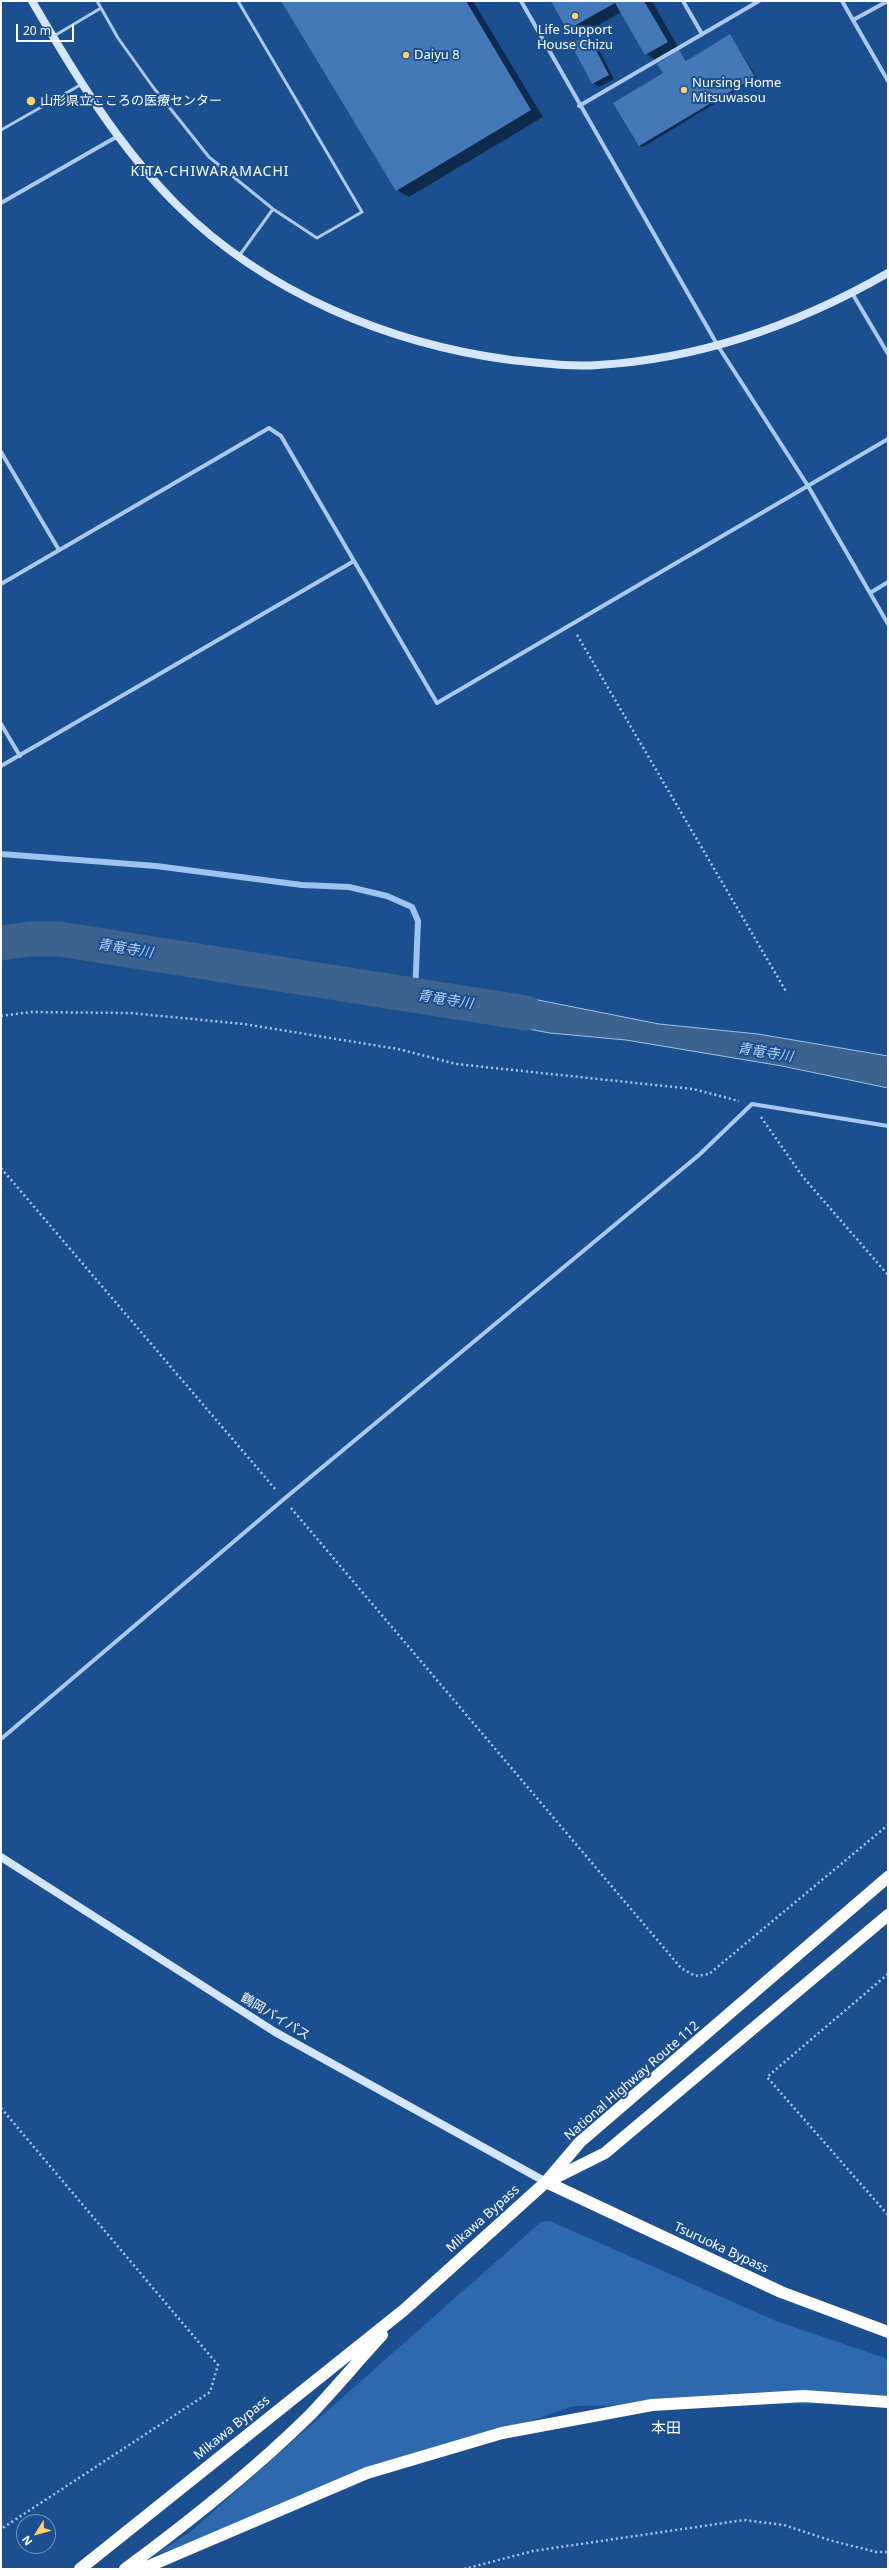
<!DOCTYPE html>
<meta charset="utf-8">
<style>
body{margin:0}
#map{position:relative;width:889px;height:2570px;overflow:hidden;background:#1b4f8f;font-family:"Noto Sans",sans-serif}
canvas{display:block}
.frame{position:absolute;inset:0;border:2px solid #fff;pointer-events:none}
.north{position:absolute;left:16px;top:2514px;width:40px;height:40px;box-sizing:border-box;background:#1b4f8f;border:1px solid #7695bc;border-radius:50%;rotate:233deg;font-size:11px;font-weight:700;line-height:16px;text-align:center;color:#fff}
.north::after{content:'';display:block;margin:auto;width:14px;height:18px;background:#ffd166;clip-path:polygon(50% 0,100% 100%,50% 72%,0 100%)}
.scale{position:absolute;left:16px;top:24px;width:58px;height:18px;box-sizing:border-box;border:2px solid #fff;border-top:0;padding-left:5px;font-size:12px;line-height:14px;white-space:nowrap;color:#fff;-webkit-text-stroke:3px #1b4f8f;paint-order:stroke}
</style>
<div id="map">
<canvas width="889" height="2570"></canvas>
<div class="frame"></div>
<div class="north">N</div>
<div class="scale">20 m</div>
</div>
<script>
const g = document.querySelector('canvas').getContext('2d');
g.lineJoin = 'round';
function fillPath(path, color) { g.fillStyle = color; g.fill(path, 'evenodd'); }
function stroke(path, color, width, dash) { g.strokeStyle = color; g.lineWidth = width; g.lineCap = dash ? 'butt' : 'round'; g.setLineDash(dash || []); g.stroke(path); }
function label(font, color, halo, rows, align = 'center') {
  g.font = font + ' "Noto Sans","Noto Sans JP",sans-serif'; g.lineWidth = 4; g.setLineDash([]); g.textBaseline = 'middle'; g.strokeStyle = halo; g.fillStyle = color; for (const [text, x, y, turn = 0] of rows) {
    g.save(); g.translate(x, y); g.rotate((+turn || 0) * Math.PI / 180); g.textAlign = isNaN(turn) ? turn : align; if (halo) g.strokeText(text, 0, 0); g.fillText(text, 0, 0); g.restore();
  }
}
fillPath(new Path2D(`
 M550 2221 776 2321 888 2359V2403L573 2406 155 2555 190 2532 541 2222Z`), '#2e69ad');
const water = new Path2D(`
 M482 991 523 997 659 1024 758 1034 888 1056V1088L782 1066 626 1040 550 1033 480 1020Z`);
fillPath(water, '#3c6290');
stroke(water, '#9cc4f0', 1);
fillPath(new Path2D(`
 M283 1H473L543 117 409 197 397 190Z
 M552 1H652L679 49 658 61 646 54 621 12 580 36 568 29Z
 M730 35 757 78 643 147 640 146 615 104 664 74 679 51 687 61Z
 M588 36 594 40 614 79 599 87 593 83Z`), '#0007');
stroke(new Path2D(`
 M1 854 156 866 302 885 349 887 387 896 412 907 418 921 415 995`), '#9cc4f0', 6);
stroke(new Path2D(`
 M1 943 30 939H59L526 1013`), '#3c6290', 35);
fillPath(new Path2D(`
 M281 1H466L531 110 396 191Z
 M551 1H644L668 42 645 55 615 3 567 30Z
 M730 34 755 77 639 146 613 103 663 73 657 64 679 50 686 61Z
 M588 35 609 75 592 84 571 44Z`), '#4478b7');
stroke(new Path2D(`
 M577 635 787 993
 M1 1016 31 1012 130 1013 244 1024 398 1049 456 1064 693 1089 739 1101
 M761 1117 803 1177 888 1275
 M1 1168 276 1490
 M291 1508 681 1968 695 1976 709 1974 888 1825
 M888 1974 767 2077 888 2215
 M1 2108 218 2365 210 2392 1 2529
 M464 2569 533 2551 744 2520 784 2525 829 2540 876 2552H888`), '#a9c9ee', 2.5, [2, 3]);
stroke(new Path2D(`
 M97 1 118 38 153 87 209 157 273 209 317 238 362 212 238 1
 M54 36 101 8
 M1 130 82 84
 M239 256 273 209`), '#a9c9ee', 3);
stroke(new Path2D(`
 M521 1 718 346 808 486 888 624
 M683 1 702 34
 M842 1 888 81
 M853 20 888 1
 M579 106 759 1
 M1 203 118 136
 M852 293 888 354
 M1 452 59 550
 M1 584 269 428 281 436 437 703 888 439
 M870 593 888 582
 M1 724 20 756
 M1 766 354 561
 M1 1739 284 1499 699 1155 752 1104 888 1126`), '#a9c9ee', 4);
stroke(new Path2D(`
 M32 1C74 73 118 146 177 205 266 293 389 344 511 360 539 363 569 367 598 365 700 359 799 324 888 273
 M1 1857 275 2032 546 2182`), '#d6e6fa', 8);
stroke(new Path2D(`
 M551 2180 605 2153 888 1915
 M546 2182 781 2292 888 2332
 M80 2569 404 2310 546 2182 580 2142 888 1877
 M125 2569C189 2522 252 2472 309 2416 334 2390 357 2362 382 2335
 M142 2569 367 2473 502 2433 652 2405 804 2396 888 2402`), '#fff', 12);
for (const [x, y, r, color] of [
 [575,16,4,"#ffd166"],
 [406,55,4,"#ffd166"],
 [684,90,4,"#ffd166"],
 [31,101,5,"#ffd166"]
]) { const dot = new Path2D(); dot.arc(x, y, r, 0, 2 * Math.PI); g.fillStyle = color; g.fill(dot); stroke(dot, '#1b4f8f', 1.5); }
label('13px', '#fff', '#1b4f8f', [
 ["Life Support",575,30,"center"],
 ["House Chizu",575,45,"center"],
 ["Daiyu 8",414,55],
 ["Nursing Home",692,83],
 ["Mitsuwasou",692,98],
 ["山形県立こころの医療センター",40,101]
], 'left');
label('13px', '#fff', '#1b4f8f', [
 ["鶴岡バイパス",275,2017,31],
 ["National Highway Route 112",632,2081,-41],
 ["Mikawa Bypass",483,2219,-42],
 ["Tsuruoka Bypass",721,2248,25],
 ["Mikawa Bypass",232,2428,-39]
]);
g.letterSpacing = '1px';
label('14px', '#fff', '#1b4f8f', [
 ["KITA-CHIWARAMACHI",210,172]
]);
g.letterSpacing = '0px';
label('italic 14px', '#b5d3f5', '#1b4f8f', [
 ["青竜寺川",125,949,9],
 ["青竜寺川",445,1000,9],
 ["青竜寺川",765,1053,9]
]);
label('15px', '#fff', '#1b4f8f', [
 ["本田",666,2429]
]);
</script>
